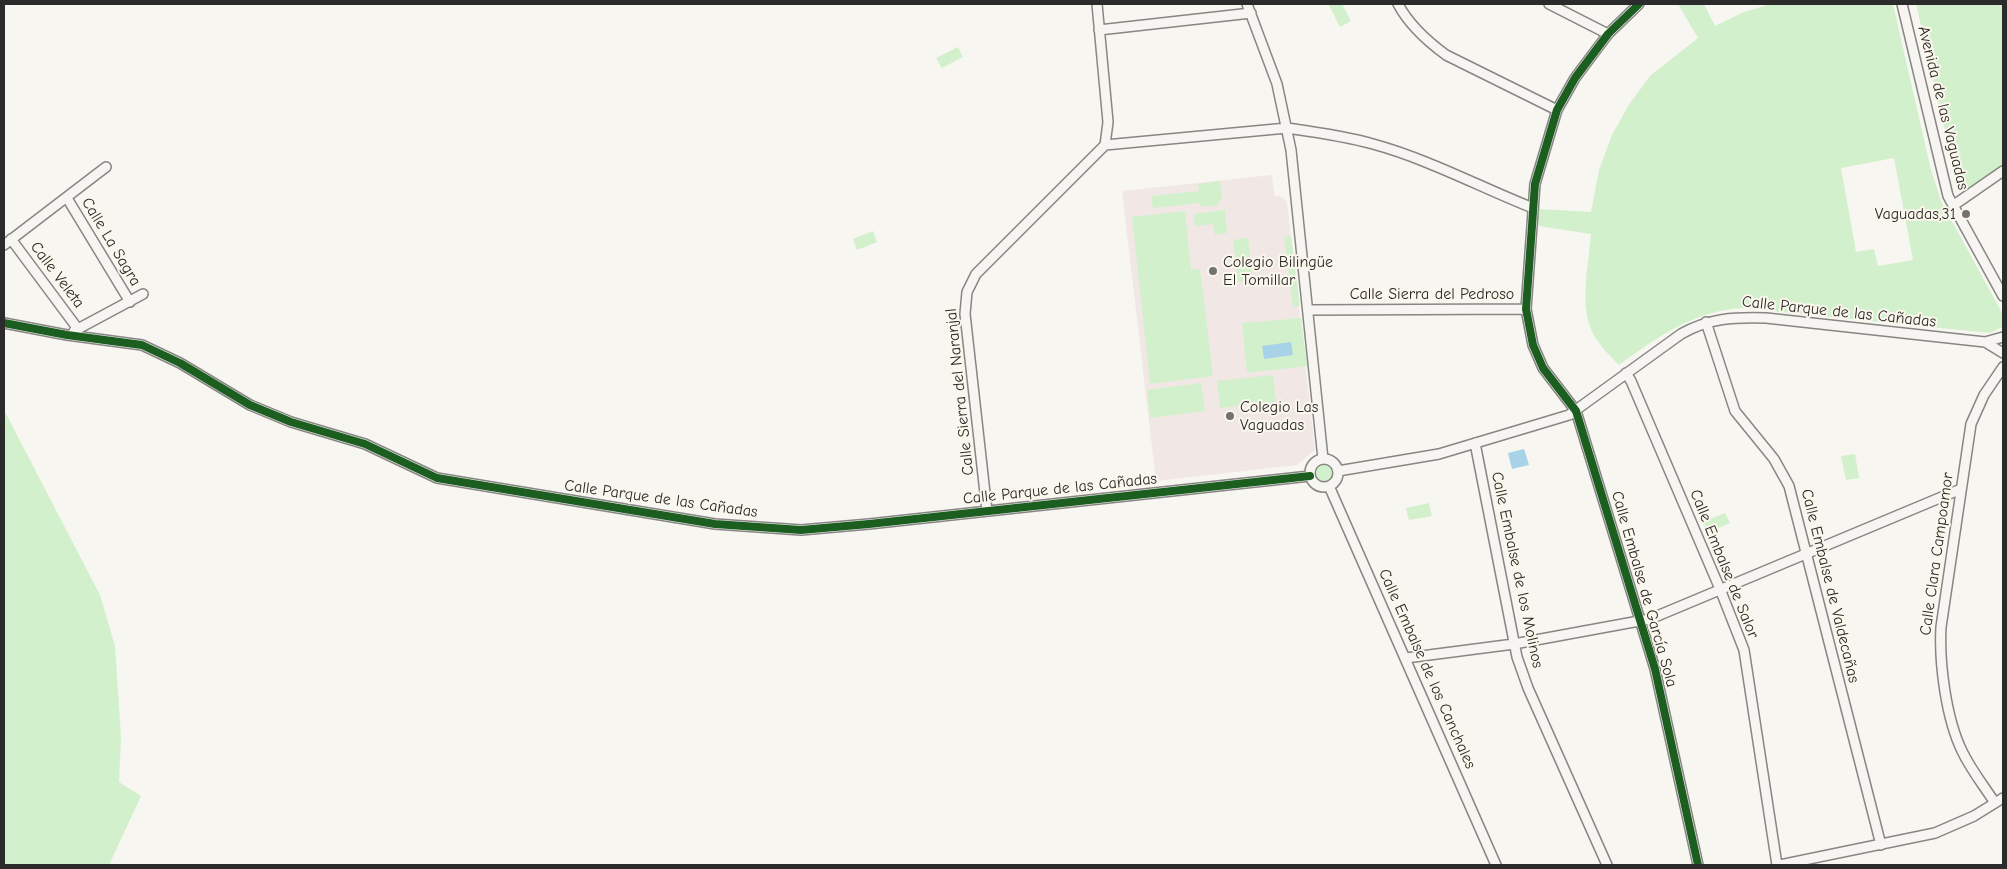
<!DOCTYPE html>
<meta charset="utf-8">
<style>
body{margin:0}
#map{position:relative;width:2007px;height:869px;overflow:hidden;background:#f8f6f0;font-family:"Comic Neue",sans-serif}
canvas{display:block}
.frame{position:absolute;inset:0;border:5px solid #2b2b2b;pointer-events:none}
</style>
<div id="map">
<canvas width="2007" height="869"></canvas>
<div class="frame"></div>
</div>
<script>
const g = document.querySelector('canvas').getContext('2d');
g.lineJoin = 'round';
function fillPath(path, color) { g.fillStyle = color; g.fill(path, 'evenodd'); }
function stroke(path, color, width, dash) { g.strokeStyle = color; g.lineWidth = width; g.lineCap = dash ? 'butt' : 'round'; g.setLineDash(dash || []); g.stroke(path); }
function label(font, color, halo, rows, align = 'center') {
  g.font = font + ' "Comic Neue",sans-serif'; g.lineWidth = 4; g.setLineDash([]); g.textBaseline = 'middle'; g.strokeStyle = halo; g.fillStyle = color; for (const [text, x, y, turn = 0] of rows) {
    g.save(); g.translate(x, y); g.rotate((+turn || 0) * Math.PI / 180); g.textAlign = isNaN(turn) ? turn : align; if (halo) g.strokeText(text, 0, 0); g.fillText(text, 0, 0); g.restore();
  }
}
fillPath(new Path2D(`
 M1272 175 1275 197 1280 196 1287 201 1315 450 1297 465 1156 481 1122 191Z`), '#f1e8e6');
fillPath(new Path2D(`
 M1332 4H1342L1351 21 1340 27 1329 5Z
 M1678 4H1704L1715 26 1744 12 1771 4H1893L1930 166 1941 201 2000 309 2003 316 2002 327 1990 333 1741 308C1691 312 1658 337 1619 365 1607 353 1594 340 1589 324 1581 298 1589 260 1591 234L1538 226 1539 209 1591 212 1599 170 1612 135 1630 103 1651 75 1698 38ZM1894 158 1913 260 1878 266 1874 249 1856 252 1841 168Z
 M1916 4H2003V164L1967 191 1963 190 1955 174Z
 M958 47 963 57 942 68 936 58Z
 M1220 181 1222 200 1218 201 1219 205 1201 207 1200 203 1153 208 1151 196 1199 191 1198 184Z
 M1225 210 1227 233 1215 235 1213 224 1195 226 1193 214Z
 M1185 211 1191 270 1200 269 1213 376 1150 384 1132 217Z
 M873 231 877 242 857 250 853 239Z
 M1291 236 1300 306 1293 307 1284 237Z
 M1248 238 1253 280 1238 282 1233 240Z
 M1301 318 1307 366 1247 373 1242 323Z
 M1273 375 1276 402 1220 408 1217 381Z
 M1201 383 1205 411 1150 418 1147 390Z
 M4 410 100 595 115 646 121 737 119 782 141 796 109 865H4Z
 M1855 454 1859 478 1846 480 1841 456Z
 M1314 473a10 10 0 1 1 20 0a10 10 0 1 1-20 0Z
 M1429 503 1432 516 1409 520 1406 508Z
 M1725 513 1730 523 1708 533 1703 522Z`), '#d2f0cc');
fillPath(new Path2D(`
 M1291 342 1293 355 1264 359 1262 346Z
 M1524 449 1529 465 1512 469 1508 453Z`), '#a8d2e8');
const minor = new Path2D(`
 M1097 4 1108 122 1105 145
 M1247 4 1277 84 1291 150 1323 459
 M1398 4C1409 25 1427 41 1446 55L1557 110
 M1549 4 1608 34
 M1639 4 1608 34 1575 78 1557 110 1535 184 1526 309 1533 345 1543 368 1576 411 1655 669 1698 865
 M1902 4 1948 196 2003 296
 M1099 30 1251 13
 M1105 145 1287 128C1315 132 1345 136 1373 144 1428 159 1480 187 1533 208
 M67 198 130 302
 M1954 205 2003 171
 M11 239 78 329
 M4 245 106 167
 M1309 310 1526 309
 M1706 322 1735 411 1774 459 1789 486 1881 845
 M4 323 67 335 142 345 180 363 250 405 291 422 365 444 437 478 715 524 801 530 869 524 1310 476
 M74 331 143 294
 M1985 342 2003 353
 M1626 373 1631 381 1720 589 1744 650 1777 865
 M1475 443 1517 657 1528 688 1607 865
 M1310 473a14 14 0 1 1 28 0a14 14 0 1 1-28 0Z
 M1338 471 1439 454 1569 415 1681 334C1709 318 1734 317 1766 318L1985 342 2003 337
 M1329 486 1496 865
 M987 511 965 314 967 292 976 274 1105 145
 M1406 658 1514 644 1650 619 1961 489
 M1995 803C1984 786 1971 770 1962 751 1946 718 1939 663 1941 627L1971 424 1984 395 2003 367
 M1780 865 1935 833 1974 816 2003 798`);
stroke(minor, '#878684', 12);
stroke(minor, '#f6f5f1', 9);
stroke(new Path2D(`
 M1639 4 1608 34 1575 78 1557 110 1535 184 1526 309 1533 345 1543 368 1576 411 1655 669 1698 865
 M4 323 67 335 142 345 180 363 250 405 291 422 365 444 437 478 715 524 801 530 869 524 1310 476`), '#1b5e20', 8);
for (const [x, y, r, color] of [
 [1966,214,5,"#737270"],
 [1213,271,5,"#737270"],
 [1230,416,5,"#737270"]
]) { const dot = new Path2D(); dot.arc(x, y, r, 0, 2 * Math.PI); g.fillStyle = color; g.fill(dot); stroke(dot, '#fbf7ec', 2); }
label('16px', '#2b2b2b', '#fbf7ec', [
 ["Avenida de las Vaguadas",1943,108,76],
 ["Calle La Sagra",111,242,59],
 ["Calle Veleta",57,275,53],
 ["Calle Sierra del Pedroso",1432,294],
 ["Calle Parque de las Cañadas",1839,312,6],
 ["Calle Sierra del Naranjal",960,392,-96],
 ["Calle Parque de las Cañadas",1060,489,-6],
 ["Calle Parque de las Cañadas",661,499,8],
 ["Calle Clara Campoamor",1937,554,-82],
 ["Calle Embalse de Salor",1724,564,68],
 ["Calle Embalse de los Molinos",1517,570,78],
 ["Calle Embalse de Valdecañas",1830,586,76],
 ["Calle Embalse de García Sola",1644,589,74],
 ["Calle Embalse de los Canchales",1427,669,66]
]);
label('16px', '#2b2b2b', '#fbf7ec', [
 ["Vaguadas,31",1956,214,"right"],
 ["Colegio Bilingüe",1223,262],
 ["El Tomillar",1223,280],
 ["Colegio Las",1240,407],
 ["Vaguadas",1240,425]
], 'left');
</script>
